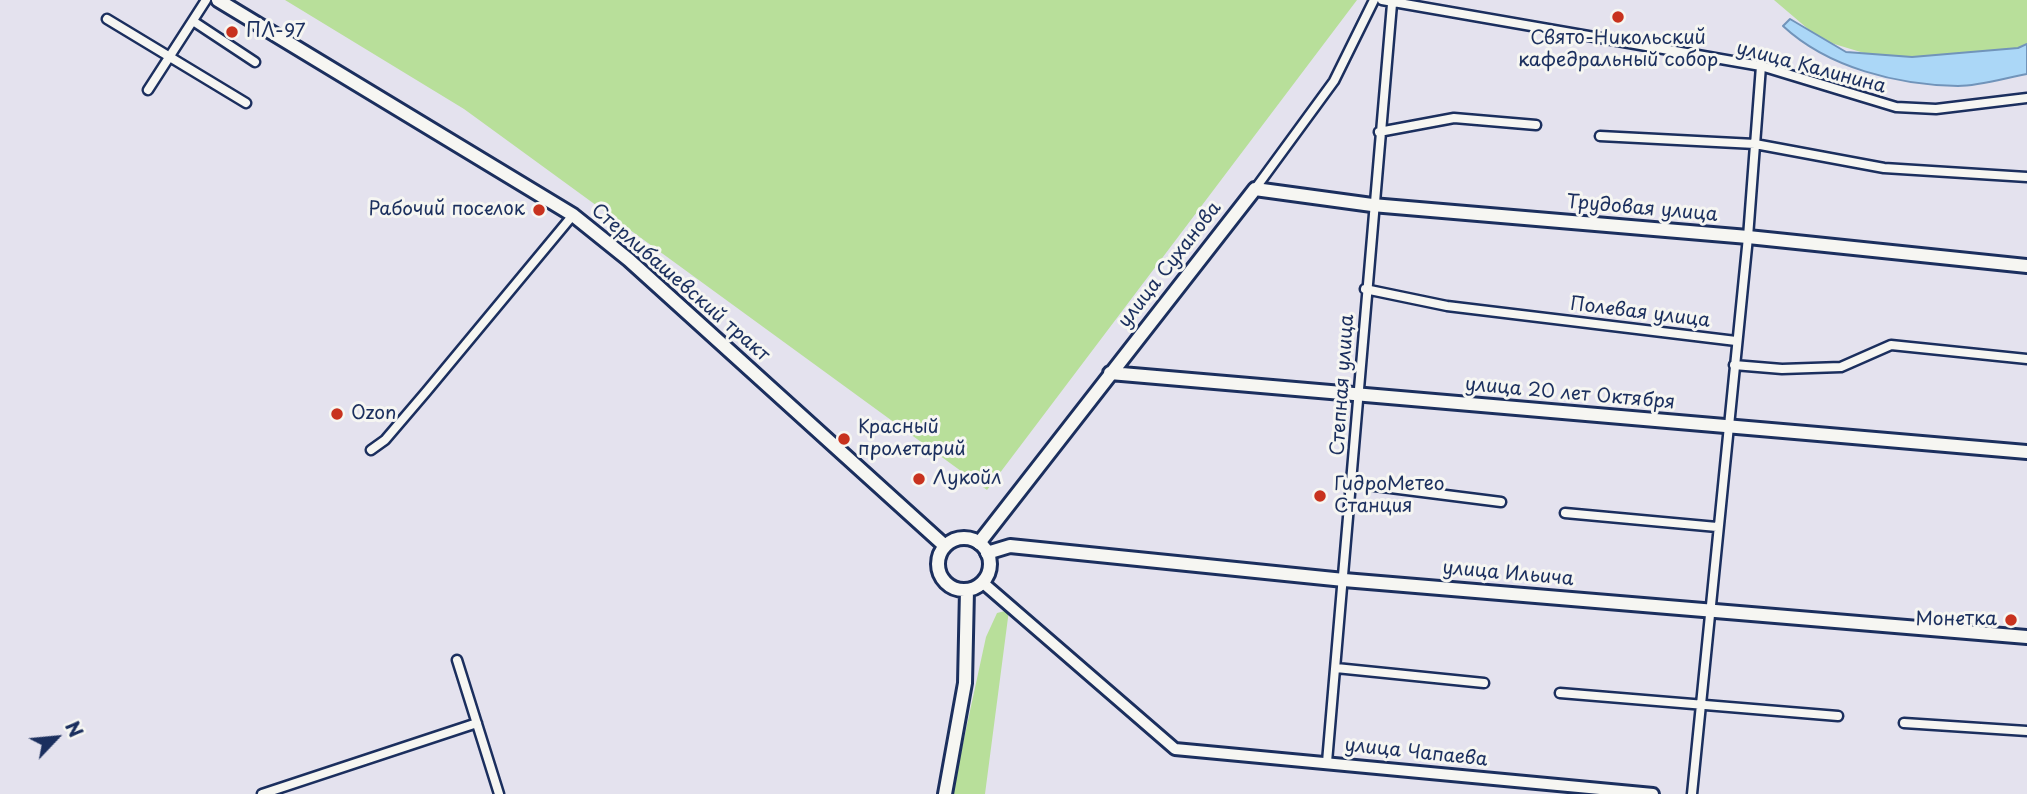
<!DOCTYPE html>
<meta charset="utf-8">
<style>
body{margin:0}
#map{position:relative;width:2027px;height:794px;overflow:hidden;background:#e4e2ee;font-family:"Playpen Sans",sans-serif}
canvas{display:block}
.north{position:absolute;left:21px;top:703px;width:70px;height:70px;-webkit-text-stroke:5px #f6f6f2;paint-order:stroke;rotate:64deg;font-size:19px;font-weight:700;line-height:28px;text-align:center;color:#1b2f5e}
.north::after{content:'';display:block;margin:auto;width:24px;height:32px;background:#1b2f5e;clip-path:polygon(50% 0,100% 100%,50% 72%,0 100%)}
</style>
<div id="map">
<canvas width="2027" height="794"></canvas>
<div class="north">N</div>
</div>
<script>
const g = document.querySelector('canvas').getContext('2d');
g.lineJoin = 'round';
function fillPath(path, color) { g.fillStyle = color; g.fill(path, 'evenodd'); }
function stroke(path, color, width, dash) { g.strokeStyle = color; g.lineWidth = width; g.lineCap = dash ? 'butt' : 'round'; g.setLineDash(dash || []); g.stroke(path); }
function label(font, color, halo, rows, align = 'center') {
  g.font = font + ' "Playpen Sans",sans-serif'; g.lineWidth = 6; g.setLineDash([]); g.textBaseline = 'middle'; g.strokeStyle = halo; g.fillStyle = color; for (const [text, x, y, turn = 0] of rows) {
    g.save(); g.translate(x, y); g.rotate((+turn || 0) * Math.PI / 180); g.textAlign = isNaN(turn) ? turn : align; if (halo) g.strokeText(text, 0, 0); g.fillText(text, 0, 0); g.restore();
  }
}
fillPath(new Path2D(`
 M285 0H1357L987 490 464 109Z
 M1774 0H2027V49L1907 66 1821 40Z
 M1009 610 985 794H952L986 637 997 613Z`), '#b8df9a');
const water = new Path2D(`
 M1790 19 1846 52 1912 57 2018 48 2027 44V74C2005 78 1980 86 1958 86 1898 85 1828 68 1783 26Z`);
fillPath(water, '#abd7f7');
stroke(water, '#7194ba', 2);
const minor = new Path2D(`
 M1382 0 1761 66 1896 107 1936 109 2027 98
 M107 19 246 103
 M193 21 255 62
 M148 90 206 0
 M1379 132 1454 118 1536 125
 M1600 136 1755 144 1884 168 2027 177
 M1255 189 1334 81 1374 0
 M1365 289 1447 306 1736 341
 M1734 365 1782 369 1841 367 1891 345 2027 359
 M371 450 385 440 426 392 573 215
 M1351 483 1501 502
 M1565 513 1717 527
 M457 660 499 794
 M1336 668 1484 683
 M1560 693 1838 716
 M1904 723 2027 731
 M1327 762 1392 4
 M262 794 477 723
 M1692 794 1748 237 1761 66`);
const tertiary = new Path2D(`
 M982 582 1175 749 1653 794`);
const secondary = new Path2D(`
 M1110 373 2027 452
 M979 543 1255 189 1372 205 1748 237 2027 266
 M987 553 1010 546 1344 580 2027 637`);
const primary = new Path2D(`
 M218 0 573 215 629 260 945 546
 M938 564a26 26 0 1 1 52 0a26 26 0 1 1-52 0Z
 M945 794 965 683 967 590`);
stroke(minor, '#1b2f5e', 13);
stroke(tertiary, '#1b2f5e', 16);
stroke(secondary, '#1b2f5e', 18);
stroke(primary, '#1b2f5e', 18);
stroke(minor, '#f6f6f2', 8);
stroke(tertiary, '#f6f6f2', 10);
stroke(secondary, '#f6f6f2', 12);
stroke(primary, '#f6f6f2', 12);
for (const [x, y, r, color] of [
 [1618,17,7,"#c8321e"],
 [232,32,7,"#c8321e"],
 [539,210,7,"#c8321e"],
 [337,414,7,"#c8321e"],
 [844,439,7,"#c8321e"],
 [919,479,7,"#c8321e"],
 [1320,496,7,"#c8321e"],
 [2011,620,7,"#c8321e"]
]) { const dot = new Path2D(); dot.arc(x, y, r, 0, 2 * Math.PI); g.fillStyle = color; g.fill(dot); stroke(dot, '#f6f6f2', 2.5); }
label('19px', '#1b2f5e', '#f6f6f2', [
 ["ПЛ-97",246,32],
 ["Свято-Никольский",1618,39,"center"],
 ["кафедральный собор",1618,61,"center"],
 ["Рабочий поселок",525,210,"right"],
 ["Ozon",351,414],
 ["Красный",858,428],
 ["пролетарий",858,450],
 ["Лукойл",933,479],
 ["ГидроМетео",1334,485],
 ["Станция",1334,507],
 ["Монетка",1997,620,"right"]
], 'left');
label('19px', '#1b2f5e', '#f6f6f2', [
 ["улица Калинина",1811,68,15],
 ["Трудовая улица",1642,209,5],
 ["улица Суханова",1170,265,-52],
 ["Стерлибашевский тракт",680,283,41],
 ["Полевая улица",1640,313,7],
 ["Степная улица",1343,385,-86],
 ["улица 20 лет Октября",1570,394,5],
 ["улица Ильича",1508,574,5],
 ["улица Чапаева",1416,753,6]
]);
</script>
